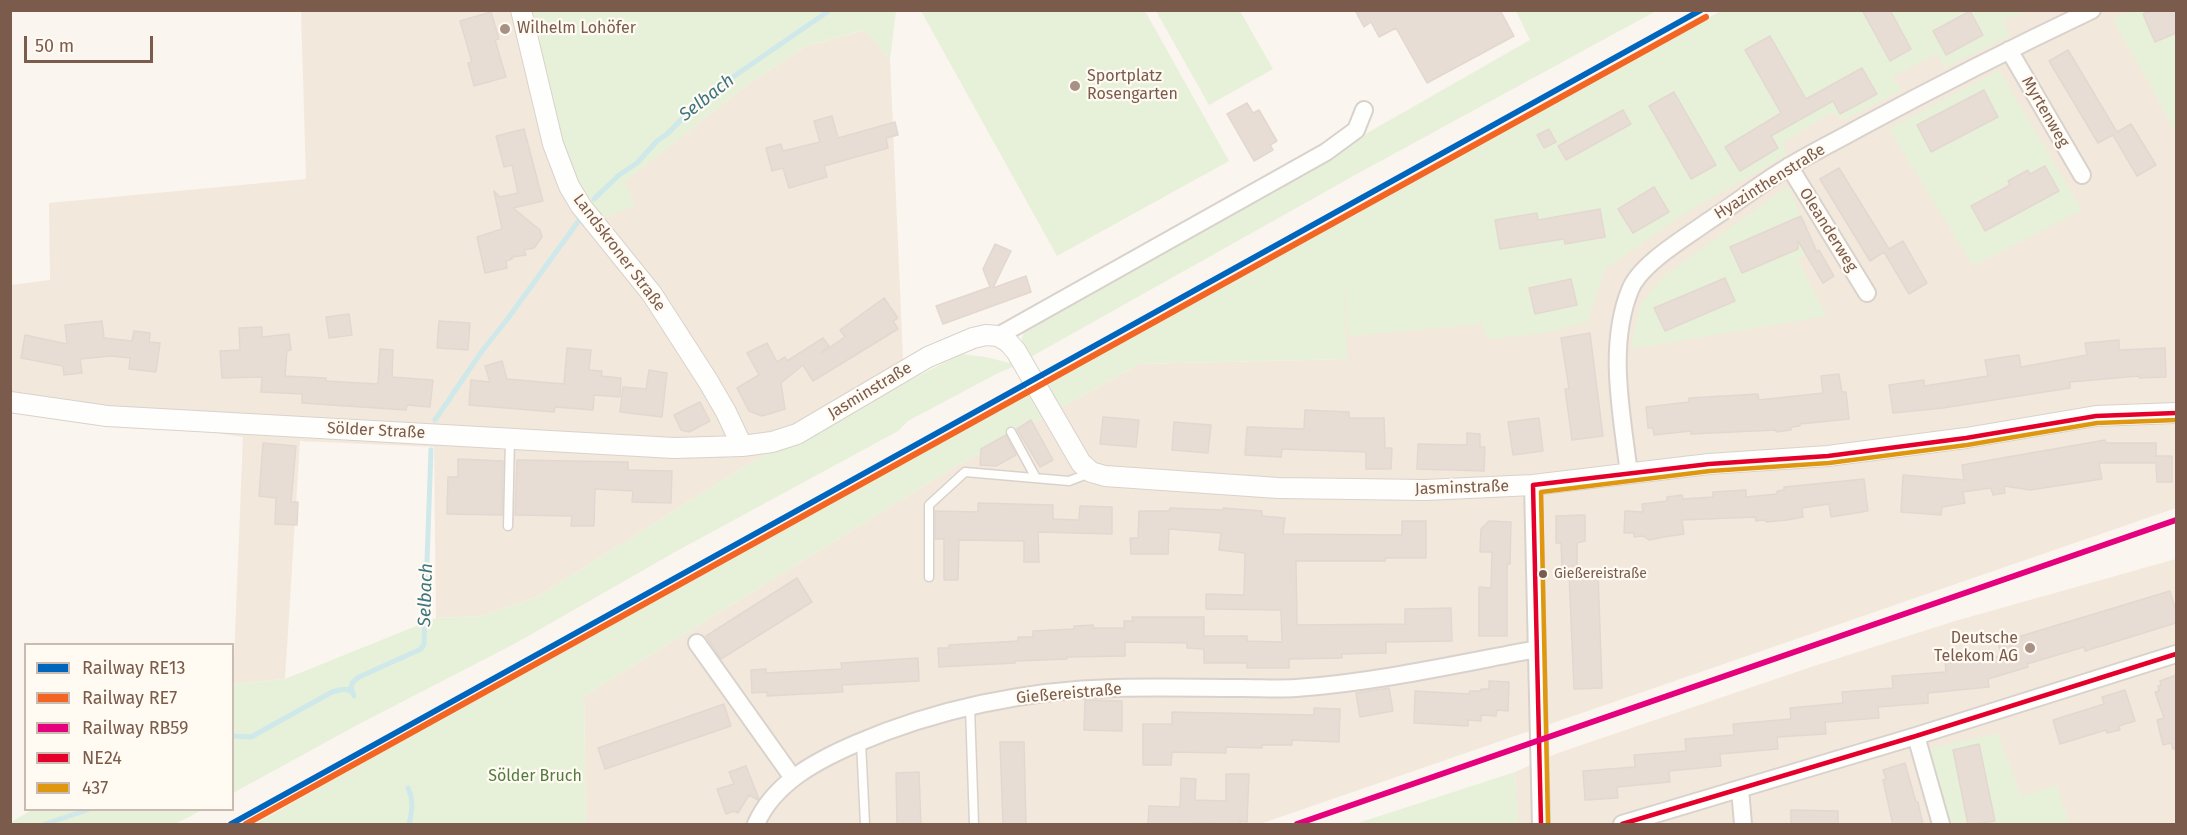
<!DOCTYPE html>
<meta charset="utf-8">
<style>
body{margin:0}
#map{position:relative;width:2187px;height:835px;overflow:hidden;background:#faf5ee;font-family:"Fira Sans",sans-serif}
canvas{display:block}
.frame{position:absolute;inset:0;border:12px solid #7b5b4b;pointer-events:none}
.legend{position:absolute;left:24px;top:643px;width:210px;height:168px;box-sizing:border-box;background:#fffaf2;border:2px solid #cabaaf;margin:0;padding:8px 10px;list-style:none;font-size:18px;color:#7b5b4b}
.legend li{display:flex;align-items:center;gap:12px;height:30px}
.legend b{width:30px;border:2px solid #cabaaf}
.scale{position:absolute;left:24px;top:36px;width:129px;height:27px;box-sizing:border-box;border:3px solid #7b5b4b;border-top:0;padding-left:8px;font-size:18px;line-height:21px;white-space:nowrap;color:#7b5b4b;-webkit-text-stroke:4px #fffaf2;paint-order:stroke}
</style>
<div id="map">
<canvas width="2187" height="835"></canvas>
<div class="frame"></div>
<ul class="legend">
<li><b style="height:8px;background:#0065bd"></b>Railway RE13</li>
<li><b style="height:8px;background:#f26522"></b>Railway RE7</li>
<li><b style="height:8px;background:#e5007d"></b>Railway RB59</li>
<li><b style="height:8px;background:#e4002b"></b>NE24</li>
<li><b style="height:8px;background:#de970f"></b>437</li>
</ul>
<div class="scale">50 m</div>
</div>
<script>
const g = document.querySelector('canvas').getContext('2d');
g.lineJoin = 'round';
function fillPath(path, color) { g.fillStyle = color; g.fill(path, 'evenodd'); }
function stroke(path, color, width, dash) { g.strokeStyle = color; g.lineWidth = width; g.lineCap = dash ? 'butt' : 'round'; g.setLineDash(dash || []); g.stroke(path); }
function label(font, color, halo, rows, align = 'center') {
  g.font = font + ' "Fira Sans",sans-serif'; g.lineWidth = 4.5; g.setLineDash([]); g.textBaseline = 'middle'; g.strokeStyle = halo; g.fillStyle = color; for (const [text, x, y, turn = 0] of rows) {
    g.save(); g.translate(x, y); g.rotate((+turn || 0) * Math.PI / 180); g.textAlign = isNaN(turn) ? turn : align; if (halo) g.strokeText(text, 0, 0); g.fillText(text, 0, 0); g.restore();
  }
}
fillPath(new Path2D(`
 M301 11H510L525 60 635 206 624 182 744 87 806 46 865 30 890 59 904 383 750 463 537 597 482 616 436 618 434 447 300 441 285 679 233 684 243 437 11 402V285L50 280 49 203 306 179Z
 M1782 11H2176V508L1260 824H586L584 696 951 469 1139 364 1347 359 1341 262Z
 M2176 559V824H1433L1516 798 1515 772 1558 753 1811 667 1955 621Z`), '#f3e8dc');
fillPath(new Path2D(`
 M532 11H896L890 59 864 30 806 46 744 87 625 182 635 206 601 219 569 172 541 56 539 30Z
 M921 11H1145L1229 161 1057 256Z
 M1156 11H1240L1273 69 1209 105Z
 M1516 11H1656L1355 175 1029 358C1021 346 1019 341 1026 328L1530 40Z
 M1721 11H2030L2003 20 2010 36 1945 68 1937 54 1893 77 1902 90 1844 120 1831 113 1783 143 1787 155 1686 213 1605 269 1587 322 1545 333 1487 339 1483 324 1349 336 1343 279 1347 359 1139 364 951 469 584 696 586 824H255L441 719 1337 222 1356 215 1370 204Z
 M2132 11H2176V133L2113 19Z
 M1999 70 2082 210 1973 266 1889 129Z
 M1788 186 1815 247 1798 260 1827 316 1631 349 1640 304 1665 275Z
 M961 354 985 357 1018 365 1000 372 908 421 898 431 675 552 516 643 359 724 233 793V684L285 679 436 618 482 616 537 597 750 463Z
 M1998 733 2021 796 2057 785 2069 824H1951L1929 749Z
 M1515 772 1518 824H1355Z
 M32 810H202L175 824H11V822Z`), '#e7f1d9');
stroke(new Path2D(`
 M594 199 619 175 637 163 657 141 667 134 704 97 830 10
 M435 420 482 351 506 321 580 219
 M354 696 351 687 353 682 359 677 421 649 424 644 431 450
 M232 736 251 737 332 692C340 690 346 687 352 692
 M408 788C414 801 412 811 409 824
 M45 824 87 810`), '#cfe8ea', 5);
const building = new Path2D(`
 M1355 10H1500L1514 36 1427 83 1396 28 1379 37 1371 22 1364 27Z
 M1862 10H1890L1911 49 1890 61Z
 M2152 10H2176V33L2155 42 2143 14Z
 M1970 11 1983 35 1946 55 1933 31Z
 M491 12 499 39 495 40 506 77 474 86 468 63 472 62 460 21Z
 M1770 36 1806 99 1862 68 1877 94 1840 114 1833 101 1771 136 1778 148 1740 171 1725 147 1781 113 1745 50Z
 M2068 50 2117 132 2131 124 2156 165 2137 176 2113 135 2098 143 2049 61Z
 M1984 90 1998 117 1931 152 1917 125Z
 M1674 92 1716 165 1691 179 1649 106Z
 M1247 103 1253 113 1259 110 1277 141 1270 145 1273 150 1254 161 1227 114Z
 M1623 110 1631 124 1566 160 1558 146Z
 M832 116 838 138 895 122 898 135 886 138 888 148 824 166 827 177 789 188 783 168 772 171 766 148 781 144 783 151 820 142 814 121Z
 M524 129 543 201 513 208 540 230 542 237 534 248 524 250 526 255 512 257V259L506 261 507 268 485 273 477 237 502 229 494 191 500 197 518 193 512 165 504 167 496 136Z
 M1549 129 1556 142 1544 148 1537 135Z
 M2045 166 2059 191 1985 231 1971 206 2010 185 2008 181 2028 170 2030 174Z
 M1839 168 1889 249 1903 241 1927 283 1909 294 1884 252 1870 261 1820 179Z
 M1654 187 1669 212 1633 233 1618 209Z
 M1600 209 1605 237 1565 244 1564 239 1500 249 1495 220 1537 213 1538 220Z
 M1801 216 1817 252 1819 250 1834 276 1823 283 1798 241V249L1742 273 1730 247Z
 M995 244 1011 251 993 288 1026 276 1031 292 943 324 936 306 990 287 983 269Z
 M1725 278 1735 301 1665 331 1654 308Z
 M1571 279 1577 305 1535 314 1529 288Z
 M884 298 898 318 893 321 898 329 813 381 803 365 781 383 785 409 762 416 749 411 737 388 759 375 747 353 767 343 777 362 785 357 787 361 823 338 829 346 821 353 845 337 840 330Z
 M349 314 352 335 329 338 326 317Z
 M102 321 104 338 132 341 134 331 150 333 149 342 160 343 156 372 129 369 130 358 111 356 80 359 82 373 64 375 63 366 21 358 25 335 67 344 65 325Z
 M439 321 470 323 468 350 437 348Z
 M262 327V337L289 334 291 350 287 351 285 376 326 378V381L378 384 380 349 393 350 392 377 433 380 430 407 407 405 406 410 302 403V394L261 392 262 377 222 378 220 351 240 350 239 328Z
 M1590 333 1603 436 1572 440 1565 389H1569L1561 338Z
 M2119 340V350L2165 348 2166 377 2139 378V376L2070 382V388L1943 408 1893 413 1889 385 1924 380V386L1988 376 1985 360 2019 355 2021 367 2087 355 2085 343Z
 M567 348 591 350 589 370 602 371 601 376 621 378 620 397 594 395 593 410 555 407 554 412 469 405 471 380 490 382 485 366 502 361 507 379 564 384Z
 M649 370 667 373 662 417 620 412 623 387 646 389Z
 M1839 374 1842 392H1846L1849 419 1800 424V426L1791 427V430L1776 432V430L1691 434V431L1654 435 1653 428H1648L1646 407 1689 402V398L1758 394 1759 400 1823 393 1821 376Z
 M700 402 710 421 689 432 681 430 674 415Z
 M1305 410 1349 412V418H1384L1385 448H1392L1391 469H1366V452L1282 449 1281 457 1245 455 1247 427 1304 429Z
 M1103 417 1139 420 1136 447 1100 444Z
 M1539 418 1543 451 1513 455 1508 422Z
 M1031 420 1053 460 1040 467 1017 429Z
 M1174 422 1211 425 1208 453 1172 450Z
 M1467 433 1480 434V447H1485L1484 471 1417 469 1418 444 1467 445Z
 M1006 435 1016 455 996 466 980 465 981 449Z
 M2105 440 2106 443H2156V456H2172V482H2157L2156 463H2099L2102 479 2030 490 2004 486 2005 493 1993 495 1991 488 1963 492 1965 503 1942 507 1941 515 1901 512 1903 475 1964 480 1962 465Z
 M263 443 296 446 291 502H298L297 525 275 524 276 498 259 496Z
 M458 459 503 461 502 515 447 514 448 477H458Z
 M517 460 628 462V470L672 471 671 503 632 502 633 491 595 489 594 526H571L572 516 515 515Z
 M1864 479 1868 511 1831 517 1829 504 1802 508 1803 517 1787 520 1766 522 1765 520 1756 521 1755 517 1682 520 1684 534 1664 537 1649 540 1643 536 1634 537V533H1624L1625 511 1643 512 1642 504 1667 501V497L1682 495 1683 499 1713 497V492L1746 490V497L1777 494V491L1784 490V487Z
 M978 503 1053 505V519L1079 520 1080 506 1112 507V534L1038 532 1039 562H1024V541L959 540 958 580H944V539H935V511L978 512Z
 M1170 508 1223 510V508L1262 511V516L1285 518 1283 534 1402 535V521H1426V558H1385V561H1296L1297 625 1405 624V609L1451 608 1452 641 1386 642V653L1342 654V658L1289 659V668H1247V663H1204V649L1187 648V643L1125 642V656L1067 657V659L1015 661V663L939 667 938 648H949V645L1018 641V637H1033V631L1074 629V626L1093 625V628H1124V621H1133L1132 617H1204V636H1247V641L1282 642 1281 610 1206 609V594L1244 595 1245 553 1219 550 1221 533 1169 529 1168 554H1131L1130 538H1138L1139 511H1169Z
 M1585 515V541L1577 543V566L1562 567 1561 543H1556V516Z
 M1489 521 1511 522 1510 564H1507V636H1479V587L1491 588 1492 552H1480L1481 529Z
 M1598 572 1602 688 1574 689 1569 573Z
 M797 578 812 602 721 659 706 636Z
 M2170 591 2176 611V623L2085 651 2084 647 2027 664 2028 667 1988 679 1989 687 1928 693V703L1878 707 1879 718 1825 722 1826 734 1777 737 1778 749 1720 754 1721 766 1669 771 1670 782 1617 787 1618 798 1585 800 1583 771 1635 767 1634 755 1686 751 1685 739 1734 735 1733 724 1791 719 1790 708 1843 703 1842 692 1893 688 1892 676 1946 672 1945 661 2002 656 1998 643Z
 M918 658 919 681 842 685 843 692 767 696V692L752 693 751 670 766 669V673L842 669 841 663Z
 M2176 675V749H2173L2171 743 2163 745 2157 720 2164 718 2155 692 2159 691 2158 686 2161 685 2160 681Z
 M1489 681 1509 682 1508 711 1497 710 1496 716 1481 715V721L1468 720V726L1414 723 1415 691 1469 694 1470 691H1481V689H1489Z
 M1389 688 1393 711 1360 717 1356 693Z
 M2125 690 2135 721 2119 726 2120 730 2107 733 2106 730 2060 744 2053 720 2104 704 2102 697Z
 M1085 700 1122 701V731L1084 730Z
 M724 704 731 726 605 769 598 748Z
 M1314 708 1340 709 1339 742 1292 740V745H1262V748L1226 747V753L1172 752 1171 765H1143V724H1172V712L1314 715Z
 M1000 742H1024L1026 825H1003Z
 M1979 744 1995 821 1968 825 1953 750Z
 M1905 763 1916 802H1918L1923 825H1893L1883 780 1886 779 1883 770Z
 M746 766 759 799 758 800 749 795 738 813 734 811 726 814 717 789 734 784 729 772Z
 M919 772 921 825H897L896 773Z
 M1226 774H1249L1247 822 1240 821V824L1194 823V825H1148L1149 806 1180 807 1181 778 1196 779 1195 800 1226 801Z
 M1791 810 1838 811V825H1791Z`);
fillPath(building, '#e7ddd5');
stroke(building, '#e3d8d0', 1.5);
const service = new Path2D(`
 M1011 432 1036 478
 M508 526 510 439
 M929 577V505L965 472 1069 481 1090 473
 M970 707 974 824
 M861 742 865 824`);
const minor = new Path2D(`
 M2009 50 2082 175
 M1789 166 1867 293
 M998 336 1326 152 1356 130 1364 110
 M1629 474C1622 415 1607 347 1630 290 1640 264 1685 238 1707 222 1735 204 1761 183 1790 166 1813 152 1838 140 1861 127 1937 86 2014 47 2092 10
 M1533 485 1541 824
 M697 643 793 778
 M1916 736 1941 824
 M1740 789 1743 824
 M756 824C774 783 816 761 855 744 936 709 1027 690 1115 688 1157 687 1200 688 1242 688 1260 688 1278 689 1296 688 1378 682 1457 664 1537 649
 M1622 824 1916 736 2176 654`);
const tertiary = new Path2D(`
 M521 10 553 144 569 186 581 206 652 294 708 381 726 412 742 446
 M10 402 107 416 674 448 742 446 772 442 797 434 928 357 973 338 986 335 998 336 1008 342 1016 351 1081 463 1091 472 1105 476 1278 488 1425 490 1533 485 1709 464 1828 456 1966 438 2096 416 2176 413`);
stroke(service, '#d9d2cc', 11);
stroke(minor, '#d9d2cc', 20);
stroke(tertiary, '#d9d2cc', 22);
stroke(service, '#fefefc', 8);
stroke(minor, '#fefefc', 16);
stroke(tertiary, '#fefefc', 20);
stroke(new Path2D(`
 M1541 824 1533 485 1709 464 1828 456 1966 438 2096 416 2176 413
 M1622 824 1916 736 2176 654`), '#e4002b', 4.5);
stroke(new Path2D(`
 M1548 824 1541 492 1710 471 1829 463 1967 445 2097 423 2176 420`), '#de970f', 4.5);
stroke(new Path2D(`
 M231 824 1701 10`), '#0065bd', 6);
stroke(new Path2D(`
 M246 824 1706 17`), '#f26522', 6);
stroke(new Path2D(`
 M1297 824 2176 520`), '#e5007d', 6);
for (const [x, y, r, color] of [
 [505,29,6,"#a79184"],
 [1075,86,6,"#a79184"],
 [1543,574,5,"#7b5b4b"],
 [2030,648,6,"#a79184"]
]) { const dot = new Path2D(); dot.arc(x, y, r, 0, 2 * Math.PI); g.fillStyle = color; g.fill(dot); stroke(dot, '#fffaf2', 2); }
label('14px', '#7b5b4b', '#fffaf2', [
 ["Gießereistraße",1554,574]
], 'left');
label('16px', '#7b5b4b', '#fffaf2', [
 ["Wilhelm Lohöfer",517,29],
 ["Sportplatz",1087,77],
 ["Rosengarten",1087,95],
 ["Deutsche",2018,639,"right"],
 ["Telekom AG",2018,657,"right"]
], 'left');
label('16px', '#7b5b4b', '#fffaf2', [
 ["Myrtenweg",2045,112,60],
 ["Hyazinthenstraße",1770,182,-32],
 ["Oleanderweg",1828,230,58],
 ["Landskroner Straße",619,253,53],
 ["Jasminstraße",870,391,-31],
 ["Sölder Straße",376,431,3],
 ["Jasminstraße",1462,488,-2],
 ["Gießereistraße",1069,694,-5]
]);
label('16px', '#517b3f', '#fffaf2', [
 ["Sölder Bruch",535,777]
]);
label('italic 18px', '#3c7681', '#fffaf2', [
 ["Selbach",707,98,-38],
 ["Selbach",426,595,-88]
]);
</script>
